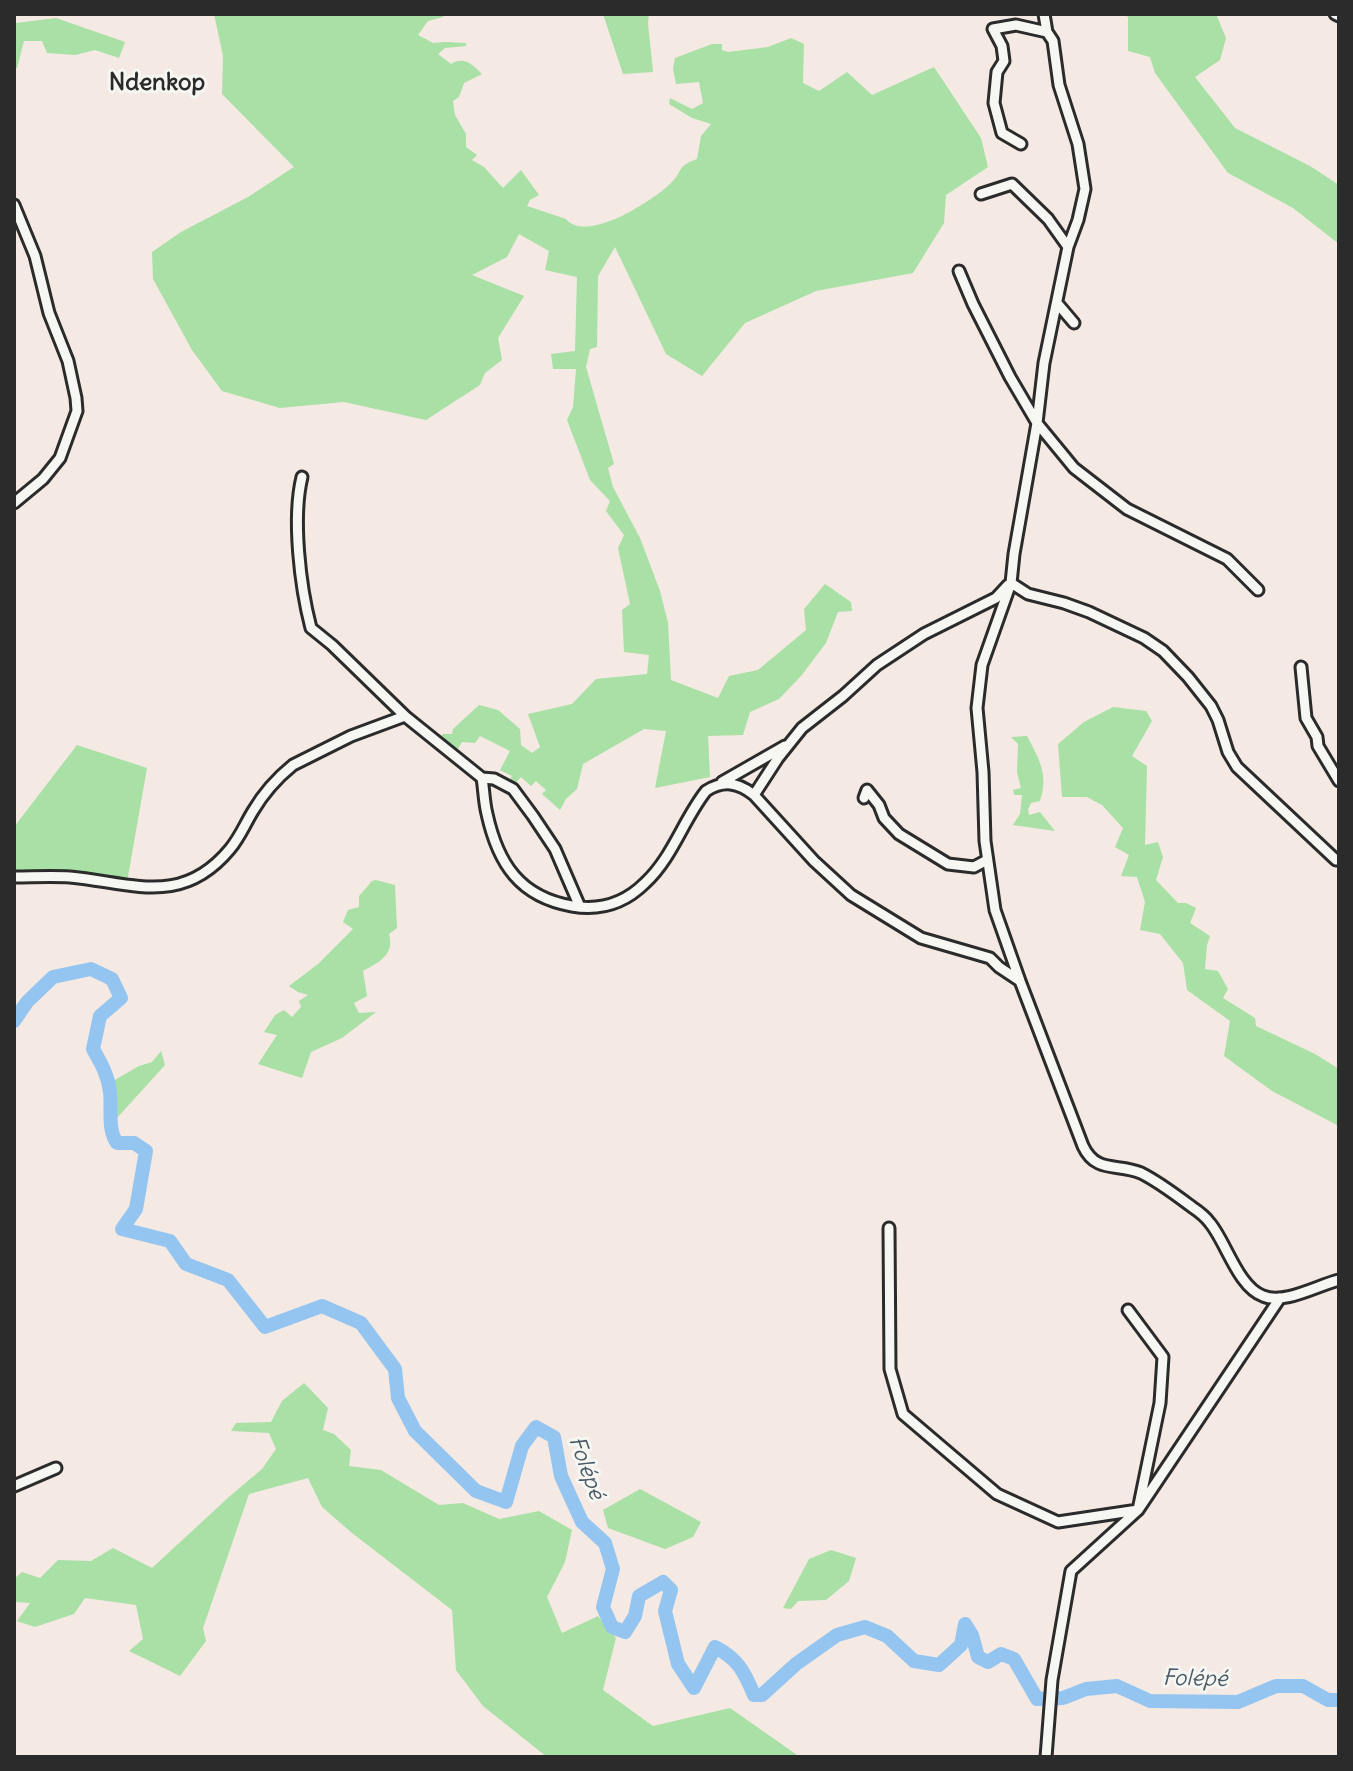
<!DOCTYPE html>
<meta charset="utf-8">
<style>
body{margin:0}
#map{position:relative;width:1353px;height:1771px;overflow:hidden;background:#f4e9e3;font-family:Delius,sans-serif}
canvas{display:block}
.frame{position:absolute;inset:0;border:16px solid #2b2b2b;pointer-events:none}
</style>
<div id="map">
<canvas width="1353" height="1771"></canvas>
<div class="frame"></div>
</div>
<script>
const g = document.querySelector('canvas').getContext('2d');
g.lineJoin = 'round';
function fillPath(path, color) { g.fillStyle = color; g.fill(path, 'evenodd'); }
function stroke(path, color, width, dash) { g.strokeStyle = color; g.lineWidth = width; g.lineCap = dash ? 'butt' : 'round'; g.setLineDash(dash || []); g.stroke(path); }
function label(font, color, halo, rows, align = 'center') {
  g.font = font + ' Delius,sans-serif'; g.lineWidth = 6; g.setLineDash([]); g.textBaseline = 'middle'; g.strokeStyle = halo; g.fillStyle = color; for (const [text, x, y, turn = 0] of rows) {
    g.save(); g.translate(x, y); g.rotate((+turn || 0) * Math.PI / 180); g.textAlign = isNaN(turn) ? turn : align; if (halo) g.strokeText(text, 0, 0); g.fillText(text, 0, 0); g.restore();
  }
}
fillPath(new Path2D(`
 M214 14H444L443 17 428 21 418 35 433 43 445 42 466 43V46L445 48 438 54 451 64C464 56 472 64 482 74L464 83 459 97 453 101 455 115 466 134V147L477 155 472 160 484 167 503 188 521 170 539 195 530 200 527 206 566 219C587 244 652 201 670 184 684 171 675 167 697 159L701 136 711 124 692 118 669 104 670 98 692 109 703 103 699 82 676 84 673 69 675 58 712 44H722V50L728 52 768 47 791 38 804 44 803 83 819 91 847 72 872 95 934 67 981 138 988 167 946 195 944 223 913 273 816 291 745 323 702 376 666 354 615 247 598 276 597 347 590 349 586 367 614 464 608 468 613 487 640 538 660 591 668 623 671 680 718 698 729 676 758 670 806 630 804 609 825 584 851 602 852 611 838 612 826 643 801 676 779 699 750 712 743 735 708 736 710 777 655 788 666 731 644 729 583 764 577 789 566 799 560 810 542 794 546 790 536 781 531 786 521 777 513 786 508 783 512 776 500 770 510 751 480 736 475 743 462 742 458 749 439 738 443 734H452L453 729 479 705 498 710 520 729 521 745 532 753 540 747 528 714 572 704 596 679 647 674 649 655 624 652 622 610 630 604 618 548 624 535 606 511 610 501 590 480 567 420 573 407 576 369H553L551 354 575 351 577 277 545 270 549 251 519 234 507 257 472 275 524 296 498 338 502 360 485 373 480 385 426 420 344 402 280 408 222 391 192 350 153 279 152 252 181 232 248 197 294 167 222 94 223 56Z
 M603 14H649L648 23 653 72 623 74Z
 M1124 14H1216L1226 38 1220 60 1195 77 1235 128 1310 166 1339 185V244L1293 208 1228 173 1155 73 1150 57 1128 51V17Z
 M56 18 125 42 119 58 95 50 75 55 47 53 42 41H24L17 68H14V26L16 23Z
 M1113 707 1146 711 1152 721 1132 756 1147 766 1145 845 1158 842 1163 857 1156 880 1178 903H1186L1196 908 1190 923 1210 936 1207 945 1205 969 1218 971 1228 989 1223 998 1255 1018 1256 1026 1315 1054 1339 1069V1126L1272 1091 1224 1056 1230 1021 1187 990 1183 963 1160 934 1140 930 1145 902 1137 877 1121 876 1129 855 1115 847 1123 828 1102 805 1087 797H1062L1058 744 1084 722Z
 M1027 736C1039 759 1049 775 1040 801L1031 803 1028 809 1029 815 1040 812 1055 831 1013 825 1020 814 1022 795H1014L1013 790 1021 788 1017 772 1018 744 1011 737Z
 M77 745 147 768 127 882 14 875V827Z
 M376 880 395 885 397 928 389 934C395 955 379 962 363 971L367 996 354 1003 359 1013 376 1012 342 1038 311 1052 302 1078 258 1064 277 1035 264 1032 275 1015 284 1010 292 1017 301 1007 299 1001 308 995 298 992 289 986 318 964 353 929 343 922 348 910 359 907V896L372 881Z
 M161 1051 165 1065 116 1119V1100L113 1081 139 1066 152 1062Z
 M304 1383 328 1408 323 1430 334 1434 351 1450 349 1466 381 1470 439 1505 463 1503 499 1519 539 1511 572 1530 565 1562 547 1597 562 1633 598 1616 616 1638 603 1690 653 1726 730 1708 800 1757H547L483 1706 456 1670 452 1610 352 1533 322 1507 308 1478 249 1494 203 1628 206 1641 180 1676 129 1651 143 1639 136 1605 85 1598 74 1614 35 1627 17 1621 30 1603 14 1602V1579L22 1572 40 1578 58 1560 91 1561 113 1548 152 1568 230 1496 262 1469 276 1449 269 1433 231 1431 236 1423 271 1422 282 1401Z
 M640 1489 701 1522 693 1537 665 1549 608 1528 603 1510Z
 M831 1550 856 1558 849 1581 826 1600 798 1601 791 1609 783 1608 809 1559Z`), '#a8e0a5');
stroke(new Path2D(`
 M14 1021 27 1002 53 977 91 969 112 979 121 998 100 1016 93 1049C101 1063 108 1075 110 1092 112 1108 107 1129 117 1143H134L146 1151 136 1209 122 1229 170 1241 186 1264 228 1280 265 1327 322 1306 361 1323 395 1369 398 1398 415 1431 476 1491 506 1502 522 1446 536 1427 554 1437 561 1476 582 1522 605 1543 613 1569 603 1607 612 1627 625 1632 635 1616 639 1596 663 1582 671 1590 665 1611 678 1664 694 1688 715 1647C738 1659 744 1671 754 1695H762L796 1664 837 1635 865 1627 887 1636 914 1661 939 1665 961 1645 965 1624 972 1635 978 1657 988 1662 1001 1654 1014 1659 1037 1699 1063 1698 1086 1689 1117 1686 1150 1701 1238 1702 1276 1686H1303L1328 1700H1339`), '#94c5f0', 14);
const minor = new Path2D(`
 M1044 14 1047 32 1053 41 1059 85 1078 144 1085 189 1078 220 1068 247 1044 363 1037 423 1014 554 1011 583 982 665 977 708 983 772 985 841 995 910 1020 981 1083 1146C1096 1174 1118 1163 1141 1173 1159 1182 1176 1195 1192 1207 1198 1211 1205 1216 1210 1223 1226 1242 1238 1287 1263 1296 1284 1305 1318 1285 1339 1280
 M1335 14 1339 16
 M1021 144 1002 133 994 103 997 72 1004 61 1002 46 993 29 1016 25 1047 32
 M981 194 1012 184 1048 219 1068 247
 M14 205 35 256 49 313 68 361 76 398 77 411 60 458 43 479 14 503
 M959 271 973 304 1010 377 1037 423 1074 468 1127 509 1227 559 1258 590
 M1057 303 1074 323
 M302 477C292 518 300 586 311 628L332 645 405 716
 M1011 583 1028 594 1064 603 1089 612 1144 638 1163 651 1188 677 1211 706 1218 720 1228 752 1237 767 1336 860H1339
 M1301 667 1306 718 1317 737 1318 746 1339 781
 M482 778 494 779 513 789 533 816 555 849 580 907
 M722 782 785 746
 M754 795 814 861 851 895 921 938 990 958 999 967 1020 981
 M864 798 867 790 879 805 884 818 899 834 948 864 974 867 987 860
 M14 877C32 877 51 876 70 877 133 883 182 907 230 849 240 837 245 824 253 811 263 794 277 778 293 765L351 736 405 716 482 778C484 790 484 802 487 814 498 864 520 897 572 906 601 911 625 903 645 883 673 857 683 820 706 791 723 780 738 782 754 795L778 758 802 728 843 696 877 665 924 634 996 598 1008 585
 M889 1228 890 1369 903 1414 997 1494 1058 1522 1138 1510 1071 1571 1052 1680 1046 1757
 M1128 1310 1163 1357 1160 1403 1138 1510 1280 1298
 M14 1486 56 1468`);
stroke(minor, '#2b2b2b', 15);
stroke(minor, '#f6f6f2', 9);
label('italic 22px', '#4a5966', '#f6f6f2', [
 ["Folépé",586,1468,70],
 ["Folépé",1195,1679,1]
]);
label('bold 24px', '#2b2b2b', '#f6f6f2', [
 ["Ndenkop",157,83]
]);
</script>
